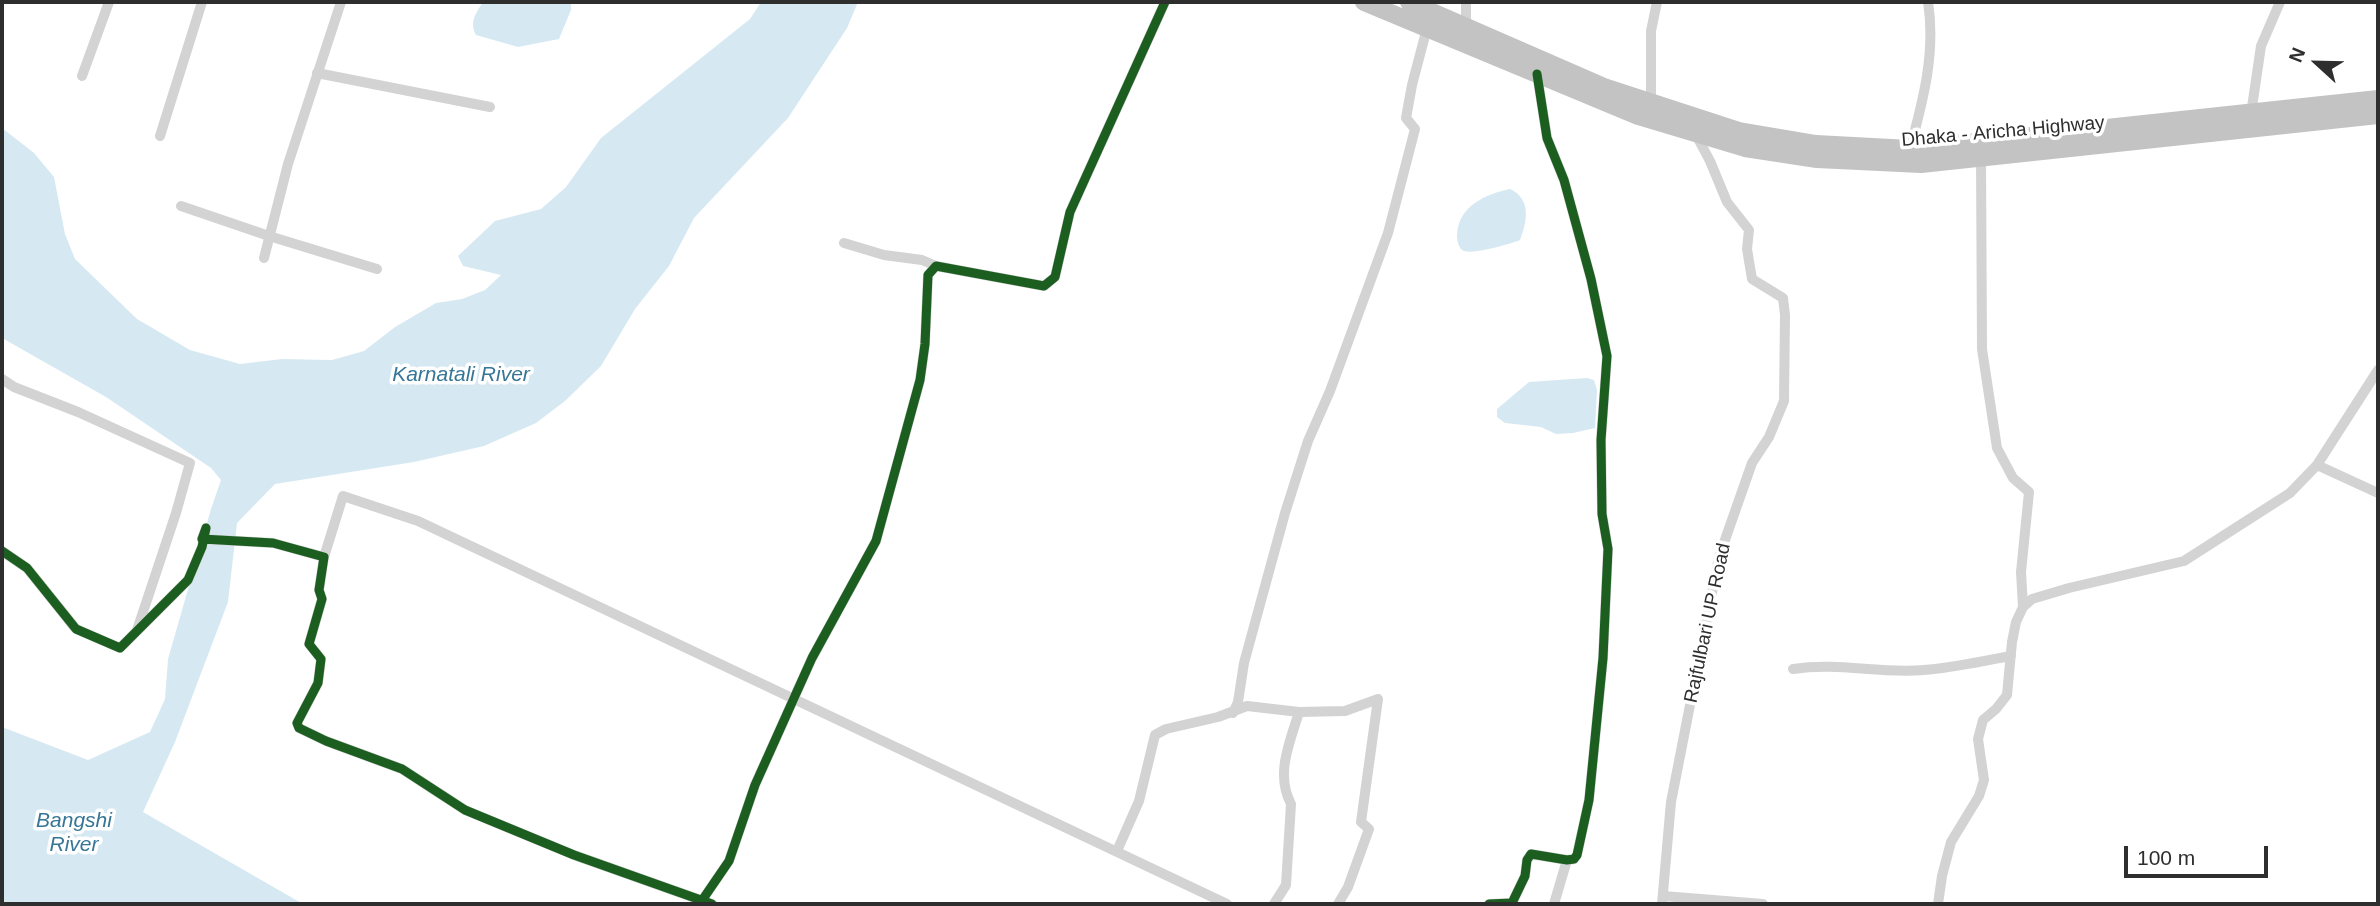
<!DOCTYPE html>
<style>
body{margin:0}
#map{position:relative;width:2380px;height:906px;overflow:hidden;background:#fff;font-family:Helvetica,sans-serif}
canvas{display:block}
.frame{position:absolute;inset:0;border:4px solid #2e2e2e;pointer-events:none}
.north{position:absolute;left:2282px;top:28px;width:70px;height:70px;-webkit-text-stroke:5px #fff;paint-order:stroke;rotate:292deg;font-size:19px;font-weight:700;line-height:28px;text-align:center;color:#2e2e2e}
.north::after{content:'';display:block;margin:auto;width:24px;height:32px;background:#2e2e2e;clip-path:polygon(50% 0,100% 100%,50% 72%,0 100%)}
.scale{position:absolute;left:2124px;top:846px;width:144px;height:32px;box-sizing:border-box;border:4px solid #2e2e2e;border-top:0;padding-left:9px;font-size:21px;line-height:24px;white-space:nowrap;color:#2e2e2e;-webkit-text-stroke:5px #fff;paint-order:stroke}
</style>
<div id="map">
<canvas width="2380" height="906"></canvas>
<div class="frame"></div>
<div class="north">N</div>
<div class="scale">100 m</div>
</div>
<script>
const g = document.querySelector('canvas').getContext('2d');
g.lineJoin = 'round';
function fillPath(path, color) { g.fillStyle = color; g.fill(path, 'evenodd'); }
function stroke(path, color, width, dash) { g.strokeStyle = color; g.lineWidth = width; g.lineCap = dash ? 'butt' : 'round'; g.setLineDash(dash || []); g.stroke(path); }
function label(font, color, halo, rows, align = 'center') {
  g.font = font + ' Helvetica,sans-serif'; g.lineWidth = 7; g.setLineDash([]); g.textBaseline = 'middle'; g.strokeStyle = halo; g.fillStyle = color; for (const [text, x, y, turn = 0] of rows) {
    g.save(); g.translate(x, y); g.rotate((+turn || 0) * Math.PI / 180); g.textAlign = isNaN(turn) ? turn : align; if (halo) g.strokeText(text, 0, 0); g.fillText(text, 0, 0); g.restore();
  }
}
fillPath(new Path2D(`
 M483 2H571V10L559 39 518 47 476 35C469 22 476 13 483 2Z
 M761 2H858L847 28 788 118 694 218 669 266 635 309 601 366 565 401 536 423 484 446 414 462 275 484 237 523 228 602 175 742 143 812 303 904H2V727L88 760 150 732 165 699 168 659 211 509 221 480 211 468 106 397 2 338V128L34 153 54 177 65 234 75 259 137 319 190 350 240 364 282 359 332 360 364 351 395 327 436 303 462 299 485 290 501 275 463 266 458 256 495 221 541 209 566 187 601 138 750 19Z
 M1510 189C1532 199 1527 222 1520 240 1510 244 1470 256 1462 250 1458 246 1457 240 1457 235 1458 206 1486 194 1510 189Z
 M1587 378 1594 380 1597 390 1595 428 1573 433 1556 434 1541 427 1505 423 1497 417V409L1529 382Z`), '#d6e9f3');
stroke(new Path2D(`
 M1466 2V26
 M317 73 490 107
 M82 76 109 2
 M1651 102V31L1657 2
 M2251 114 2261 46 2280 2
 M160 136 202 2
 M1910 149C1923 101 1936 52 1928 2
 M1981 157 1982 349 1997 448 2013 478 2029 492 2021 572 2023 607
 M181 206 269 236 377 269
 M844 243 884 255 922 260 936 266
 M264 258 288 164 341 2
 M2 379 14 387 78 412 190 463 176 513 137 630
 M2317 465 2378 493
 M273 543 324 557 319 590 322 599 309 644 321 659 318 683 297 723 299 728 326 741 402 769 465 810 574 855 712 904
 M2 551 27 568 76 629 120 648 188 580 202 547 206 528 202 539
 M324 557 343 496 418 521 1227 904
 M1793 669C1839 662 1879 674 1924 670 1953 668 1982 661 2011 656
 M1233 713 1238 702 1244 663 1285 513 1308 441 1330 391 1388 233 1415 129 1406 118 1412 85 1427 28
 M1117 851 1139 801 1155 735 1166 729 1218 717 1247 706 1299 712 1345 711 1378 699
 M1663 896 1763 904
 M703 899 729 861 755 785 812 658 876 541 920 380 925 344 928 275 936 266 1044 286 1055 277 1070 212 1165 2
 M1274 904 1286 885 1291 804C1275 774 1290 742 1299 712
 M1338 904 1348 887 1369 829 1361 822 1378 699
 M1489 904 1512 903 1525 876 1527 860 1531 854 1567 860 1574 859 1577 855 1589 800 1603 658 1608 549 1602 514 1601 440 1607 356 1591 279 1564 180 1547 138 1537 74
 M1554 904 1567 860
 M1662 904 1671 802 1719 557 1752 463 1769 437 1784 401 1785 315 1783 298 1752 279 1747 249 1749 230 1727 202 1710 161 1695 133
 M1938 904 1942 876 1951 842 1979 796 1984 780 1978 739 1983 720 1996 709 2007 695 2012 642 2016 622 2023 607 2032 599 2069 588 2184 561 2290 493 2317 465 2378 370`), '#d3d3d3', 10);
stroke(new Path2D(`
 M1364 2 1638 116 1745 148 1817 159 1921 164 2378 115
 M1409 2 1604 87 1739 131 1816 144 1910 149 2378 99`), '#c3c3c3', 18);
stroke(new Path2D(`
 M202 539 273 543`), '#d3d3d3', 10);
stroke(new Path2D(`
 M2 551 27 568 76 629 120 648 188 580 202 547 206 528 202 539 273 543 324 557 319 590 322 599 309 644 321 659 318 683 297 723 299 728 326 741 402 769 465 810 574 855 712 904
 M703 899 729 861 755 785 812 658 876 541 920 380 925 344 928 275 936 266 1044 286 1055 277 1070 212 1165 2
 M1489 904 1512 903 1525 876 1527 860 1531 854 1567 860 1574 859 1577 855 1589 800 1603 658 1608 549 1602 514 1601 440 1607 356 1591 279 1564 180 1547 138 1537 74`), '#1b5e20', 9);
label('19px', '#2e2e2e', '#fff', [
 ["Dhaka - Aricha Highway",2003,132,-5],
 ["Rajfulbari UP Road",1708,623,-78]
]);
label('italic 21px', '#377696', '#fff', [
 ["Karnatali River",461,375],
 ["Bangshi",74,821],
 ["River",74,845]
]);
</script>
